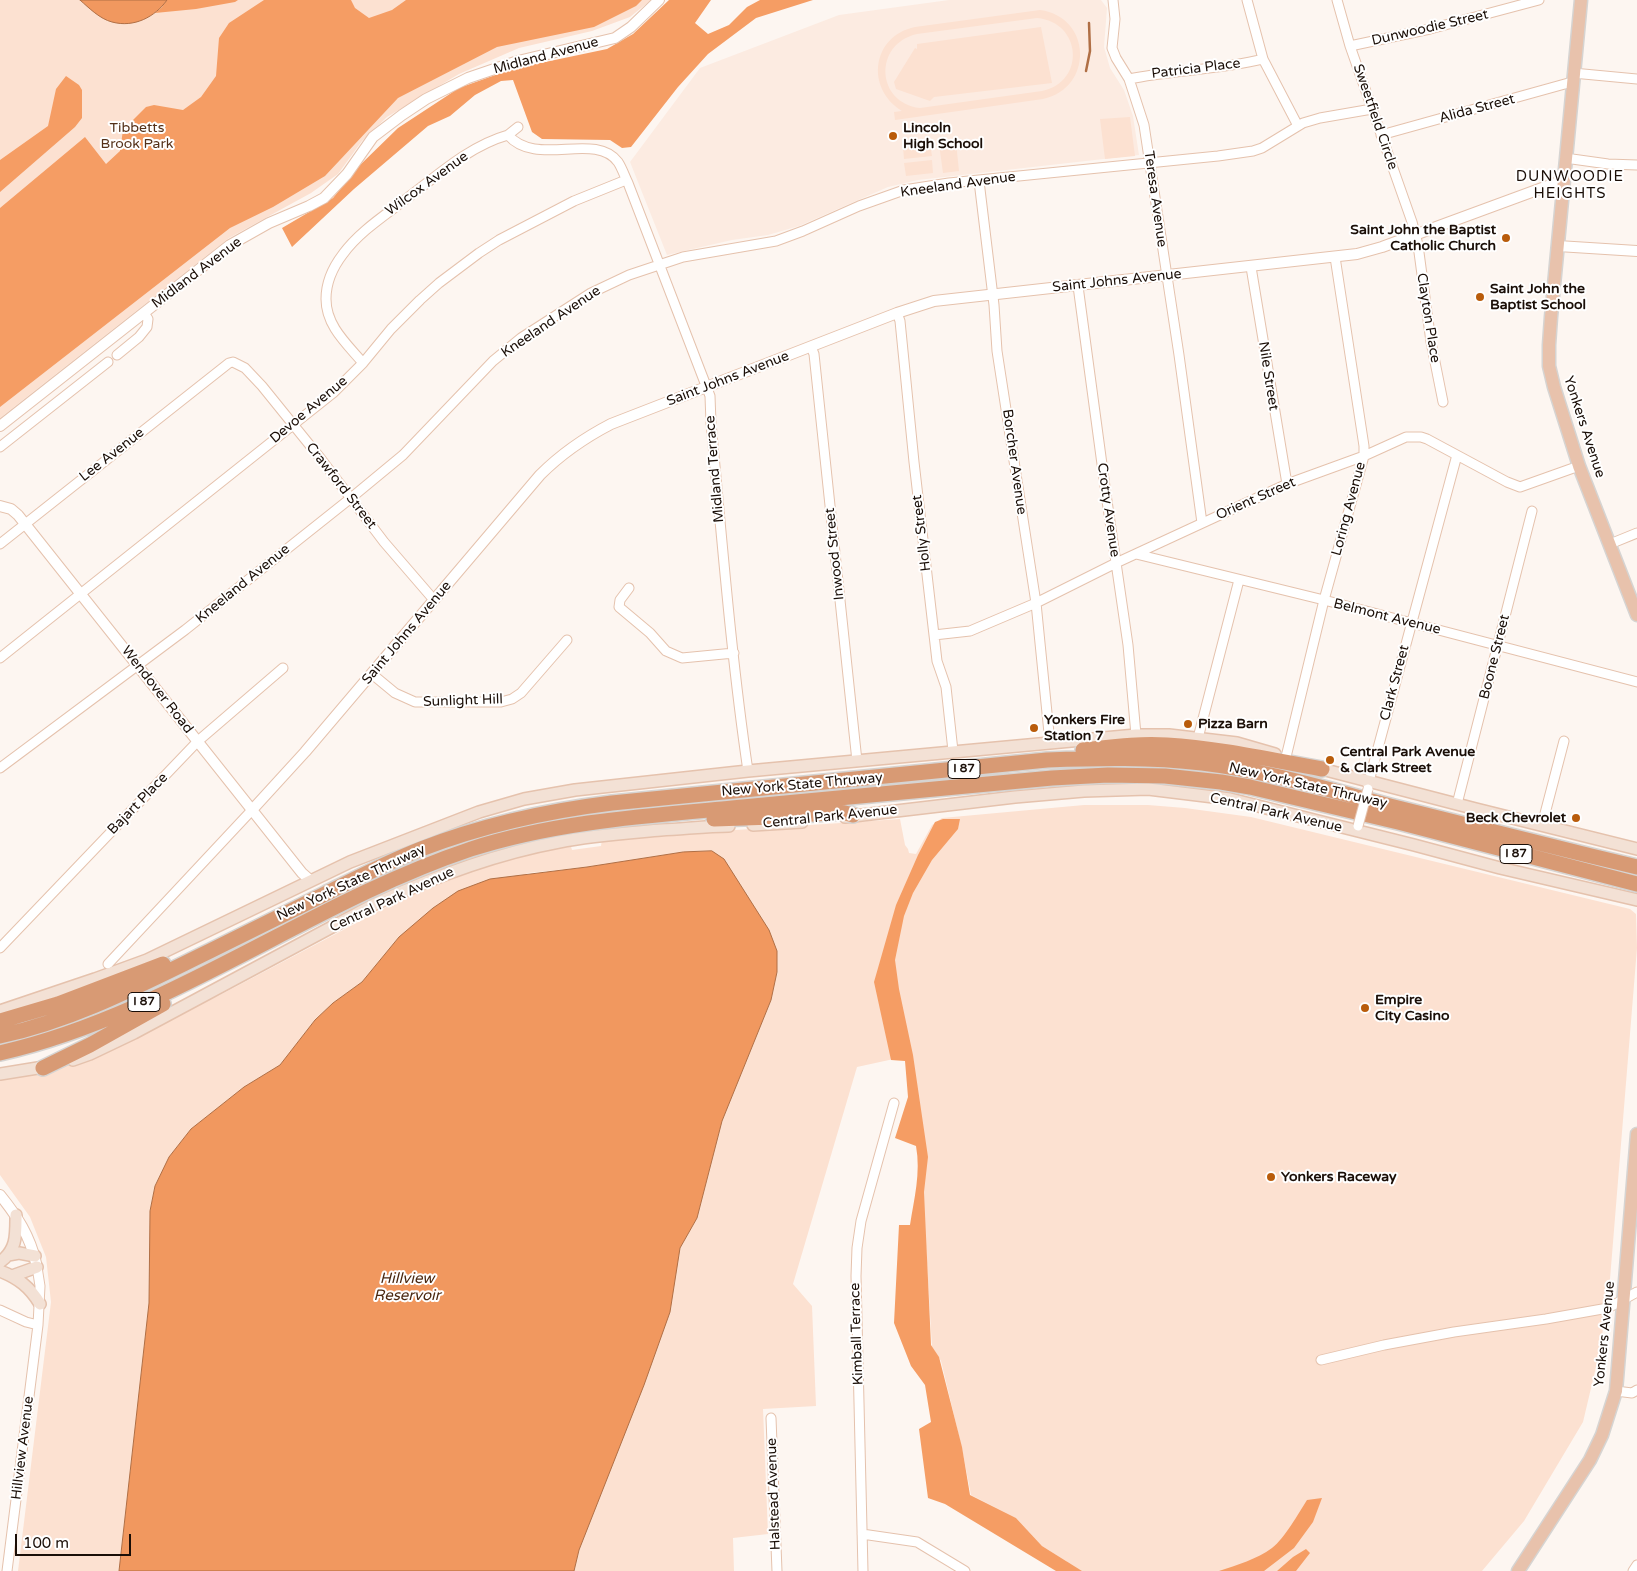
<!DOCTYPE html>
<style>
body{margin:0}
#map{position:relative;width:1637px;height:1571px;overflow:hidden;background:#fdf6f1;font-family:"Varela Round",sans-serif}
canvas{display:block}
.scale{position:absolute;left:15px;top:1534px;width:116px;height:22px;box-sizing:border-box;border:2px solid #1a0e07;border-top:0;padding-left:6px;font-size:15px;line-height:18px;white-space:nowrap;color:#1a0e07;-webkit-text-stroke:4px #fff;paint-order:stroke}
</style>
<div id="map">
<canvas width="1637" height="1571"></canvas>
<div class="scale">100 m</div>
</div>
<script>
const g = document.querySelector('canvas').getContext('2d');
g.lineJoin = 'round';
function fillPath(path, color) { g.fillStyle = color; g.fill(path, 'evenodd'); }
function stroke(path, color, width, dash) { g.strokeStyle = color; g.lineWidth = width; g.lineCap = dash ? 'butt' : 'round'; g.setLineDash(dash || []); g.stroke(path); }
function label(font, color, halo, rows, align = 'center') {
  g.font = font + ' "Varela Round",sans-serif'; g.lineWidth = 4; g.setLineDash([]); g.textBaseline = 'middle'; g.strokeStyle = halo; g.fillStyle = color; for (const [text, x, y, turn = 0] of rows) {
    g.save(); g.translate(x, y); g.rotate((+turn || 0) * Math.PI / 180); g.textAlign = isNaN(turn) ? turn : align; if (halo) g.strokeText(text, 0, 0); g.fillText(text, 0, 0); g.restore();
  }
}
fillPath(new Path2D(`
 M949 0H1101L1107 8 1104 47 1110 68 1124 90 1133 116 1139 155 918 180 888 187 799 226 768 235 732 240 667 255 630 162 700 68 839 15Z`), '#fcebe1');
fillPath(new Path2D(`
 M0 0H651L630 17 592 31 519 48 459 74 387 117 362 141 338 174 311 193 229 238 0 418Z
 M1040 10C1092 17 1094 88 1043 99L895 120 894 112 902 111C865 88 872 36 915 27ZM1037 18C1082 22 1086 82 1042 91L920 108C876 103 873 44 917 34Z
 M1041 27 1052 83 934 97 930 101 896 89 894 82 915 48 917 49V44Z
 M1130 117 1135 156 1105 159 1100 119Z
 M956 142 959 171 943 173 939 144Z
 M930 144 932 156 904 159 903 147Z
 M932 160 933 173 906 176 904 163Z
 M1084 805H1148L1185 808 1251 817 1630 909 1636 914 1637 948 1610 1279 1600 1350 1583 1422 1524 1521 1482 1571H1076L1066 1561 1042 1546 1016 1518 971 1495 962 1449 941 1361 932 1347 923 1196 912 1055 857 1067 793 1284 812 1306 816 1406 763 1409 768 1534 733 1538 734 1571H574L579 1550 676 1263 680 1248 697 1218 722 1120 771 1000 777 972 712 852H683L587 867 528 873 399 937 362 982 333 1003 315 1020 280 1065 244 1087 191 1129 169 1157 155 1186 150 1211 149 1303 119 1571H18L51 1302 46 1257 30 1217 0 1175V1080L80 1060 220 995 415 892 463 870 570 843 572 850 601 846 602 839 900 819 905 845 908 849 909 853 916 854 932 825 942 818Z`), '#fce1d1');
fillPath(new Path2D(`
 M167 0H238L235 2 196 9 155 13 162 7Z
 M264 0H351L355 8 369 18 392 10 406 0H642L636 6 594 27 497 47 398 98 325 176 273 207 230 228 0 407V208L85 137 106 164 120 151 123 130 146 107 154 105 183 110 201 97 216 76 219 38 229 23Z
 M669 0H711L695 23 708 34 729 25 747 7 760 0H813L756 18 708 54 678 87 631 147 622 148 610 140 542 139 532 132 513 80 501 81 475 95 450 116 428 126 354 189 292 247 282 228 333 198 358 167 398 128 459 88 512 69 607 49 633 34Z
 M66 76 79 85 82 90V118L75 127 0 192V160L48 126 56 89Z
 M943 819H960L958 829 932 860 913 893 904 916 895 960 899 989 913 1055 928 1157 924 1192 931 1345 939 1357 962 1447 970 1495 1016 1518 1042 1546 1082 1571H1056L945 1504 928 1498 919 1429 931 1422 925 1385 911 1366 894 1323 899 1225H910C914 1199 921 1173 916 1146L895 1138 908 1097 905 1061 891 1060 874 982 896 905 918 855 935 822Z
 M1322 1498 1313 1522 1294 1548 1264 1571H1219C1237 1565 1257 1559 1272 1548 1285 1538 1298 1514 1307 1500Z
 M1306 1549 1310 1553 1296 1571H1277L1293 1557Z`), '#f59d64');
const water = new Path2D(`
 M80 0H167C155 17 134 28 112 22 100 19 89 8 80 0Z
 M712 851 724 859 769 930 777 951V972L771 1000 722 1121 697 1218 680 1248 670 1312 644 1385 579 1550 574 1571H119L149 1303 150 1211 155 1186 169 1157 191 1129 244 1087 280 1065 315 1020 333 1003 362 982 399 937 433 908 458 891 490 879 587 867 683 852Z`);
fillPath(water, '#f1985f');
stroke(water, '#b06f45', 1);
stroke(new Path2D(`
 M1086 71 1090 51 1089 23`), '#b06f45', 2.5);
const minor = new Path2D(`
 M1113 0 1115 19 1112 48 1116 58 1129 79 1144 125 1179 355 1202 523
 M1247 0 1263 59 1298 126
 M1337 0 1350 46 1412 222 1418 245 1431 342 1443 402
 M1350 46 1430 29 1539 0
 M1573 73 1637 79
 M1129 79C1174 70 1219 70 1263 59
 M508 135 518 127
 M1381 135 1572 82
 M1565 158 1608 164 1637 165
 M979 181 994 305 997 351 1036 603 1050 743
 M1251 267 1287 484
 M1078 286 1106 494 1128 645 1136 735
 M897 313 900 321 914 462 934 635 937 661 946 687 953 751
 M811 347 814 354 857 761
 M117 355 139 337 147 327 148 319 144 313
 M363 363C347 344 326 326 326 299 326 282 333 267 343 254 359 232 384 216 406 199 437 176 469 146 508 135 536 168 595 131 618 162 622 168 625 177 628 183L710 396 711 423C722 539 731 656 748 771
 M0 447 108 362
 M0 544 229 363 233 362 245 368 262 386 321 459 384 542 434 600
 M1610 544 1637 533
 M1136 554 1324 600 1637 682
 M629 588 620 600 619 607 650 633 666 651 682 658 734 653
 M934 635 970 631 1036 603 1116 563 1287 484 1364 456 1406 437H1421L1427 439 1507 482 1520 487 1579 466
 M0 658 333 393 363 363 391 329 420 300 439 283 479 253 499 240 574 201 626 180
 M372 674 395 693 415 702H501L512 699 521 693 567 640
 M1198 738 1239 580
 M1286 757 1324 600 1364 456V446L1335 257
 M0 768 185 630 351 498 403 455 493 361 521 338 591 293 629 275 683 257 776 241 803 231 859 206 904 190 949 183 1218 156 1253 151 1262 148 1303 123 1320 118 1372 109
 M1368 785 1457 455
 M1457 804 1532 511
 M1542 825 1564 741
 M0 948 198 741 283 668
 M108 964 252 810
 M0 1310 26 1322 38 1325
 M1321 1360 1384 1345 1454 1332 1546 1319 1608 1308 1637 1292
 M1616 1391 1632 1393 1637 1390
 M771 1418 777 1571
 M862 1534 917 1542 965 1571
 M7 1571 38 1325 40 1286 37 1267
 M863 1571 856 1276 857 1248 861 1221 894 1103
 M1633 1571 1637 1565`);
const tertiary = new Path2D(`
 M1558 246 1637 251
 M0 426 230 245 269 223 309 206 324 198 347 174 373 137 402 115 426 99 468 78 518 61 615 38 631 27 659 0
 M0 506 11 509 18 515 302 873 310 880
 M252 810 305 752 540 475C561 454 584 438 611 424L897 313 934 301 1357 254 1382 247 1564 180
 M0 1195C17 1216 30 1236 36 1263`);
const secondary = new Path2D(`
 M1314 767 1476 809 1637 849
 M845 817 1015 797 1084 791 1148 789 1230 799 1414 845 1500 868 1637 900
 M753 825 802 822
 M0 1011 95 979 147 960 350 862 479 812 524 799 575 790 748 771 1136 735H1169L1237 743 1275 754
 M73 1060 90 1054 134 1033 373 905C433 877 494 854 559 842 593 835 627 833 661 830 684 829 707 826 729 826
 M0 1074 50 1066
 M8 1255 19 1253 35 1256
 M0 1262C17 1250 16 1235 16 1215
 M0 1271C18 1278 30 1287 40 1304
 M12 1276 37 1267`);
const primary = new Path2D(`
 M1581 0 1551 317 1549 345V366L1554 387 1579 466 1637 615
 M1518 1571 1590 1460 1602 1435 1616 1391 1637 1134`);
const motorway = new Path2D(`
 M1083 750C1111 747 1139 743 1167 745 1219 748 1271 760 1322 769
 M714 819 773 817 841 812 853 815
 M0 1021 58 1004 163 964
 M0 1036C75 1020 142 984 210 951 248 932 287 913 325 894 357 878 388 862 421 849 483 825 547 811 612 803L1047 760C1099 758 1150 757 1202 763 1269 771 1333 791 1398 808 1477 828 1557 848 1637 867
 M0 1053C168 1015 309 903 471 849 555 822 644 816 732 808 839 798 945 788 1052 778L1108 775 1165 776 1221 782 1250 787 1398 822 1637 884
 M43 1068 90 1045 163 1004`);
stroke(minor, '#e5c2ad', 11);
stroke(tertiary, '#e5c2ad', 12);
stroke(secondary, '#e5c2ad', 14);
stroke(primary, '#d6d4d2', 15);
stroke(motorway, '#d6d4d2', 18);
stroke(minor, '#fff', 9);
stroke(tertiary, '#fff', 10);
stroke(secondary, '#f3e1d5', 11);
stroke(primary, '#e8c2ac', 12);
stroke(motorway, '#d89a74', 15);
const minorBridge = new Path2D(`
 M1358 826 1368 789`);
stroke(minorBridge, '#e5c2ad', 11, []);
stroke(minorBridge, '#fff', 9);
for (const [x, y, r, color] of [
 [893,136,5,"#b95c0b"],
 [1506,238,5,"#b95c0b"],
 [1480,297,5,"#b95c0b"],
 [1188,724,5,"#b95c0b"],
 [1034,728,5,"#b95c0b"],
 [1330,760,5,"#b95c0b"],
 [1576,818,5,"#b95c0b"],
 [1365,1008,5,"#b95c0b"],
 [1271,1177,5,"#b95c0b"]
]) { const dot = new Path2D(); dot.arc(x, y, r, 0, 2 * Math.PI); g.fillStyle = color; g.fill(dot); stroke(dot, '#fff', 2); }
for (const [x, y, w] of [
 [964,769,32],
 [1516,854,32],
 [144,1002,32]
]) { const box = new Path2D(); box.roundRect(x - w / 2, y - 9.5, w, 19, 4); g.fillStyle = '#fff'; g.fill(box); stroke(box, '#1a0e07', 1); }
label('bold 12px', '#1a0e07', null, [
 ["I 87",964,769],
 ["I 87",1516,854],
 ["I 87",144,1002]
]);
label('14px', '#1a0e07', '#fff', [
 ["Dunwoodie Street",1430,28,-13],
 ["Midland Avenue",546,56,-15],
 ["Patricia Place",1196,69,-7],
 ["Alida Street",1477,109,-15],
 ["Sweetfield Circle",1375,117,71],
 ["Wilcox Avenue",427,184,-36],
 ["Kneeland Avenue",958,185,-8],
 ["Teresa Avenue",1155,199,82],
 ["Midland Avenue",197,273,-37],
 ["Saint Johns Avenue",1117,281,-6],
 ["Clayton Place",1428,318,81],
 ["Kneeland Avenue",551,322,-34],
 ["Nile Street",1268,376,81],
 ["Saint Johns Avenue",728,379,-21],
 ["Devoe Avenue",309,410,-40],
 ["Yonkers Avenue",1584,427,72],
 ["Lee Avenue",112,455,-38],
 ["Borcher Avenue",1014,462,82],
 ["Midland Terrace",715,469,-95],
 ["Crawford Street",341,486,52],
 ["Orient Street",1256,499,-24],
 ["Loring Avenue",1349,509,-75],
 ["Crotty Avenue",1108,510,82],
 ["Holly Street",922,533,-97],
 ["Inwood Street",835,554,-96],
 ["Kneeland Avenue",243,584,-39],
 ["Belmont Avenue",1387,617,14],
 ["Saint Johns Avenue",407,633,-50],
 ["Boone Street",1495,657,-76],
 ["Clark Street",1395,683,-75],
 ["Wendover Road",157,690,52],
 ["Sunlight Hill",463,701,-2],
 ["New York State Thruway",802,785,-5],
 ["New York State Thruway",1308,786,13],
 ["Bajart Place",138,804,-46],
 ["Central Park Avenue",1276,813,13],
 ["Central Park Avenue",830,817,-6],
 ["New York State Thruway",351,883,-25],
 ["Central Park Avenue",392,900,-25],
 ["Kimball Terrace",857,1334,-92],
 ["Yonkers Avenue",1605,1334,-84],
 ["Hillview Avenue",23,1448,-83],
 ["Halstead Avenue",774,1494,-92]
]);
label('14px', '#543018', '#fff', [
 ["Tibbetts",137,128],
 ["Brook Park",137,144]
]);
label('bold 14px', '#1a0e07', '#fff', [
 ["Lincoln",903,128],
 ["High School",903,144],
 ["Saint John the Baptist",1496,230,"right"],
 ["Catholic Church",1496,246,"right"],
 ["Saint John the",1490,289],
 ["Baptist School",1490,305],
 ["Yonkers Fire",1044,720],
 ["Station 7",1044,736],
 ["Pizza Barn",1198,724],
 ["Central Park Avenue",1340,752],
 ["& Clark Street",1340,768],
 ["Beck Chevrolet",1566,818,"right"],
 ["Empire",1375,1000],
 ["City Casino",1375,1016],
 ["Yonkers Raceway",1281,1177]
], 'left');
g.letterSpacing = '1px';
label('15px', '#1a0e07', '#fff', [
 ["DUNWOODIE",1570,177],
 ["HEIGHTS",1570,194]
]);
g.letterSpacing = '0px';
label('italic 15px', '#4a270f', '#fff', [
 ["Hillview",407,1279],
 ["Reservoir",407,1296]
]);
</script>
